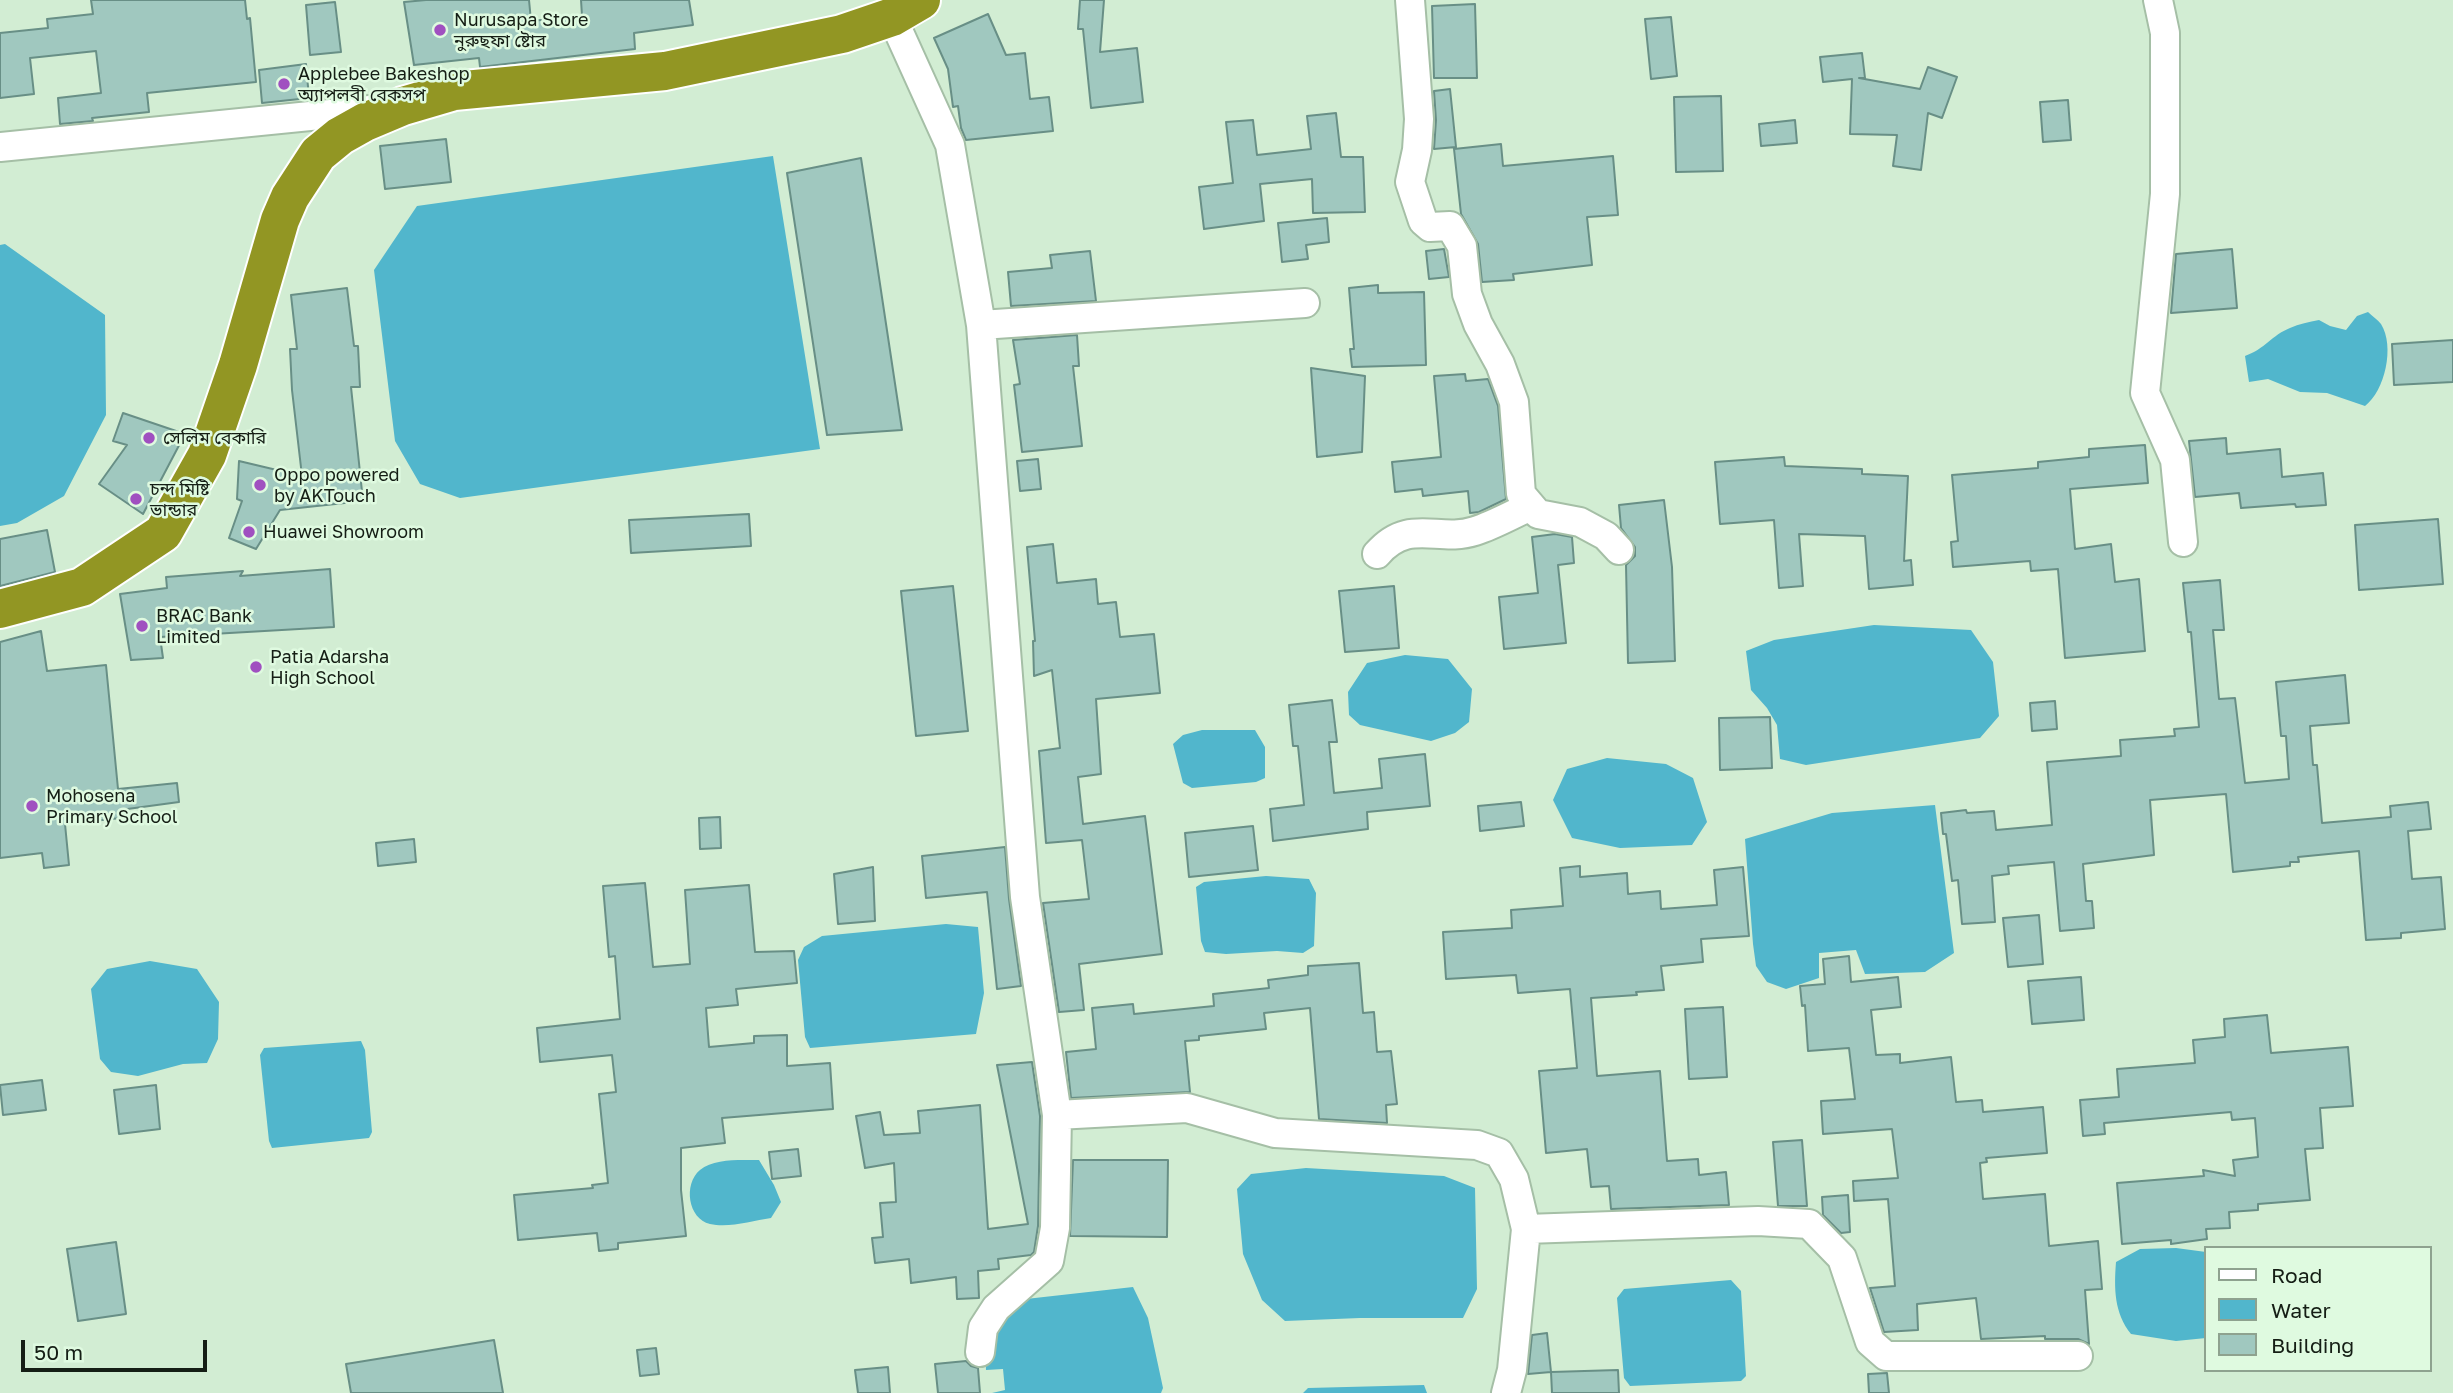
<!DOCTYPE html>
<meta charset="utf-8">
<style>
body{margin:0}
#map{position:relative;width:2453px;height:1393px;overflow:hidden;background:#d2edd3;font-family:"Golos Text",sans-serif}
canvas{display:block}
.legend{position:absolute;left:2204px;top:1246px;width:228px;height:126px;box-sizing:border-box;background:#dffae0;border:2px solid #8ea28f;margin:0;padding:9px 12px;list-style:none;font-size:21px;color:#151e15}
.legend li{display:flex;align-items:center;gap:14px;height:35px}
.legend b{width:35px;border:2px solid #8ea28f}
.scale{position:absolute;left:21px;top:1340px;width:186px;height:32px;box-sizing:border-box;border:4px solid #151e15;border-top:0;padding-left:9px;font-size:21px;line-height:24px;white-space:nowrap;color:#151e15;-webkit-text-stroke:5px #dffae0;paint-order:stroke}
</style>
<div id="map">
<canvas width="2453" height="1393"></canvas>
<ul class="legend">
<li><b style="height:9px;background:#fff"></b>Road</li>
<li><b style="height:19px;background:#51b6cc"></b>Water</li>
<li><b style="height:19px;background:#a0c8bf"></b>Building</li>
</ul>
<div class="scale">50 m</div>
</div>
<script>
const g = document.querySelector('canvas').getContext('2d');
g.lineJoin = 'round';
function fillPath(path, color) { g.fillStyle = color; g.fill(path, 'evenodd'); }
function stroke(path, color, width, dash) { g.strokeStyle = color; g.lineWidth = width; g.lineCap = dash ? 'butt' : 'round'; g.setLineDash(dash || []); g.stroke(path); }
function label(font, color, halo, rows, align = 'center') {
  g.font = font + ' "Golos Text","Noto Sans Bengali",sans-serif'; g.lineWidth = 5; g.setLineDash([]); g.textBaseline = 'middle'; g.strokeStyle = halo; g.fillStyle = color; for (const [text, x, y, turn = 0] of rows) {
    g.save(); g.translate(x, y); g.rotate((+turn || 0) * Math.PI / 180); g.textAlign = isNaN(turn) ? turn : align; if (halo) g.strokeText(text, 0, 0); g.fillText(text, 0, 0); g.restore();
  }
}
fillPath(new Path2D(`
 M773 156 820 449 460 498 420 484 395 441 374 270 417 206Z
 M5 244 105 315 106 415 64 496 17 523 0 526V245Z
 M2368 312C2372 316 2378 320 2381 324 2395 346 2385 391 2365 406L2327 393 2300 392 2268 379 2249 382 2245 356C2265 349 2272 335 2290 328 2299 324 2309 322 2319 320L2330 326 2346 330 2357 316Z
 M1874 625 1971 630 1993 662 1999 716 1980 738 1806 765 1780 759 1777 725 1767 708 1751 690 1746 651 1774 640Z
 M1405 655 1448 659 1472 689 1469 722 1455 733 1431 741 1360 725 1349 715 1348 692 1367 663Z
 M1202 730H1255L1265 747V778L1256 782 1192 788 1183 783 1173 744 1183 735Z
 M1607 758 1666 764 1693 778 1707 822 1692 845 1620 848 1572 838 1553 800 1567 769Z
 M1935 805 1954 953 1925 972 1865 974 1856 950 1819 953V978L1786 989 1767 982 1756 966 1753 944 1745 839 1832 813Z
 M1266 876 1309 879 1316 893 1314 946 1303 953 1277 951 1226 954 1205 952 1201 941 1196 887 1204 882Z
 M946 924 978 927 984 993 976 1034 810 1048 805 1037 798 960 804 947 822 936Z
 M150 961 197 969 219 1002 218 1039 207 1063 183 1064 138 1076 111 1072 100 1059 91 989 107 969Z
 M361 1041 365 1050 372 1132 369 1138 272 1148 269 1141 260 1055 264 1048Z
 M759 1160 774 1185 781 1202 771 1218C752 1221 729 1228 710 1224 688 1219 683 1184 700 1170 714 1158 741 1160 759 1160Z
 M1306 1168 1444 1176 1475 1188 1477 1289 1463 1318H1360L1285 1321 1262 1300 1243 1254 1237 1189 1251 1174Z
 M2176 1248 2206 1252V1338L2176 1341 2131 1334C2114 1313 2114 1288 2116 1262L2140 1249Z
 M1731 1280 1741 1291 1746 1376 1741 1381 1630 1386 1624 1378 1617 1298 1624 1289Z
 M1133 1287 1148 1318 1163 1388 1161 1393H992L1005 1390 1003 1369 986 1370 985 1343 997 1318 1026 1299Z
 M1424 1385 1427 1393H1303L1308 1388Z`), '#51b6cc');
const building = new Path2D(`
 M91 0H245L247 19 250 18 256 82 147 93 149 112 92 118 93 121 60 124 58 98 101 93 96 51 30 58 34 94 0 98V33L48 28 47 19 93 14Z
 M426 0H529L531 21 582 16 581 0H689L693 25 634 33 635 49 480 67 479 58 414 65 404 2Z
 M1080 0H1104L1100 52 1137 48 1143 102 1091 108 1083 29H1078Z
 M335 2 341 52 310 55 306 5Z
 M1475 4 1477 78H1434L1432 6Z
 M988 14 1006 55 1025 53 1030 99 1049 97 1053 131 966 140 961 128 958 106 953 107 948 69 934 38Z
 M1671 17 1677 76 1651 79 1645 19Z
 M1862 53 1865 78H1859L1920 89 1928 67 1957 77 1942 118 1928 113 1921 170 1893 166 1897 135 1850 134 1852 79 1823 82 1820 57Z
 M306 64 309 98 262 103 259 70Z
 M1450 89 1456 147 1434 149 1436 120 1434 91Z
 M1721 96 1723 171 1676 172 1674 97Z
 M2068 100 2071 140 2043 142 2040 102Z
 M1336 113 1341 157H1363L1365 212 1313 213 1312 179 1260 184 1264 221 1204 229 1199 187 1233 183 1226 122 1253 120 1257 155 1311 149 1307 116Z
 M1795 120 1797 143 1761 146 1759 124Z
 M446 139 451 182 385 189 380 146Z
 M1501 144 1503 166 1613 156 1618 215 1587 217 1592 265 1513 274 1514 280 1482 282 1478 244 1461 214 1454 149Z
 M861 158 902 430 827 435 787 173Z
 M1327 218 1329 242 1306 245 1308 259 1282 262 1278 223Z
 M1444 249 1449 277 1429 279 1426 251Z
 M2232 249 2237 308 2171 313 2176 254Z
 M1090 251 1096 301 1011 306 1008 272 1052 268 1050 255Z
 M1378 285V293L1424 292 1426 365 1352 367 1350 349H1354L1349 288Z
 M347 288 354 346H358L360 387H351L363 501 280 510 256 549 229 538 242 501 237 499 239 461 302 476 292 390 290 349H297L291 295Z
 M1077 335 1079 366H1073L1082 446 1022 452 1014 385 1020 384 1013 340Z
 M2453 340V382L2394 385 2392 344Z
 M1311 368 1365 376 1362 452 1317 457Z
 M1465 374 1466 381 1488 379 1498 406 1506 499 1479 512 1470 513 1468 491 1423 496 1422 489 1395 492 1392 462 1441 457 1434 376Z
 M123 413 185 434 143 514 99 484 127 445 113 441Z
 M2226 438 2227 454 2280 449 2282 477 2323 473 2326 505 2296 507 2295 504 2241 508 2239 493 2195 497 2189 441Z
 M2145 445 2148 483 2070 489 2075 549 2111 544 2115 582 2139 579 2145 651 2065 658 2058 569 2031 571 2030 561 1953 567 1951 542 1958 541 1952 475 2038 468V462L2089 457V449Z
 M1784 457 1785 466 1862 469V474L1908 476 1904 561 1911 560 1913 585 1869 589 1865 536 1799 534 1803 586 1779 588 1774 520 1720 524 1715 462Z
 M1038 459 1041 489 1020 491 1017 461Z
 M1664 500 1672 567 1675 661 1628 663 1626 565 1635 556V547L1621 528 1619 505Z
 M749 514 751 546 631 553 629 520Z
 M2438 519 2443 584 2359 590 2355 525Z
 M47 530 55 572 0 586V539Z
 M1555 534 1572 537 1574 563 1558 565 1566 643 1504 649 1499 597 1538 593 1532 537Z
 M1053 544 1057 583 1096 579 1098 604 1116 602 1120 637 1154 634 1160 693 1096 699 1101 774 1078 777 1083 824 1145 816 1162 954 1079 964 1084 1010 1059 1012 1043 903 1089 899 1082 840 1046 843 1039 751 1060 748 1052 670 1034 676 1033 641H1035L1027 547Z
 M330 569 334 627 160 637 163 658 131 660 120 594 167 588 166 577 243 571 240 576Z
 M2220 580 2224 630H2213L2219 699 2235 698 2245 783 2289 779 2286 736H2281L2276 682 2345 675 2349 723 2310 726 2313 765H2317L2322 823 2391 817 2390 806 2428 802 2431 829 2408 831 2412 879 2441 877 2445 929 2401 933V938L2366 940 2359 851 2298 857 2299 862H2290V866L2233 872 2226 794 2150 800 2154 855 2083 864 2086 901H2092L2094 928 2060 931 2054 862 2008 866 2009 874 1992 876 1995 922 1962 924 1958 880 1952 881 1946 834H1943L1941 813 1966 810 1967 813 1994 811 1996 830 2052 825 2047 762 2121 756 2120 740 2175 736 2174 729 2199 727 2191 632H2188L2183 583Z
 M953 586 968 731 916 736 901 591Z
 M1394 586 1399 648 1345 652 1339 591Z
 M41 631 47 671 106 665 118 789 177 783 179 802 120 810 121 818 65 824 69 865 44 868 42 853 0 858V642Z
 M1332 700 1337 742H1329L1334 793 1382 788 1379 759 1425 754 1430 806 1367 812 1368 829 1273 841 1270 809 1304 805 1298 746H1293L1289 705Z
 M2055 701 2057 729 2032 731 2030 703Z
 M1770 717 1772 768 1720 770 1719 718Z
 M1521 802 1524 826 1480 831 1478 806Z
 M720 817 721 848 700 849 699 818Z
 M1253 826 1258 870 1189 877 1185 833Z
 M414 839 416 862 378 866 376 843Z
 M1005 847 1009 899 1021 986 997 989 987 892 926 898 922 856Z
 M1580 866V877L1627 873 1628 894 1660 891 1661 909 1717 905 1714 870 1743 867 1749 936 1701 939 1703 962 1661 966 1664 990 1636 992 1637 995 1591 998 1597 1076 1660 1071 1667 1161 1698 1159 1699 1175 1726 1172 1729 1205 1611 1209 1609 1186 1591 1187 1587 1149 1546 1153 1539 1071 1577 1068 1570 989 1518 993 1516 975 1446 979 1443 932 1512 928 1511 910 1563 906 1560 868Z
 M873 867 875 921 838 924 834 874Z
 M645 883 653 967 690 964 685 890 749 885 755 952 794 951 797 983 736 989 738 1005 706 1008 709 1047 754 1043V1036L787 1035V1066L830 1063 833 1109 722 1118 725 1143 681 1148V1190L686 1236 618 1243V1249L599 1251 597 1233 518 1240 514 1195 593 1188 592 1185 608 1183 599 1094 616 1092 612 1055 540 1062 537 1028 620 1019 615 956 609 957 603 886Z
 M2039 915 2043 964 2008 967 2003 918Z
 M1849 956 1851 982 1898 977 1901 1007 1871 1010 1876 1055 1900 1054V1063L1951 1057 1956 1102 1982 1100 1983 1112 2043 1107 2047 1153 1986 1158 1987 1162 1980 1163 1983 1199 2045 1194 2049 1246 2098 1241 2102 1289 2085 1290 2089 1344 2078 1339H2045V1336L1981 1339 1976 1298 1917 1304 1918 1330 1884 1332 1870 1288 1895 1286 1888 1199 1854 1201 1853 1181 1898 1178 1892 1129 1823 1134 1821 1101 1855 1099 1849 1048 1808 1051 1805 1005 1802 1006 1800 986 1825 984 1823 959Z
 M1359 963 1363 1013 1374 1012 1377 1052 1391 1051 1397 1104 1386 1105 1387 1123 1319 1119 1310 1008 1264 1013 1266 1029 1199 1036V1040L1185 1041 1190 1092 1071 1098 1066 1052 1096 1049 1092 1008 1133 1004 1134 1014 1214 1006 1213 994 1269 988 1268 980 1308 975V966Z
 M2081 977 2084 1020 2032 1024 2028 981Z
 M1723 1007 1727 1077 1689 1079 1685 1009Z
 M2267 1015 2271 1053 2348 1047 2353 1106 2320 1108 2323 1148 2305 1149 2310 1200 2258 1204V1210L2229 1212 2230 1228 2206 1229 2207 1239 2171 1244V1240L2122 1244 2117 1183 2204 1176 2203 1170 2235 1176 2233 1160 2258 1157 2255 1118 2232 1120 2231 1112 2104 1123 2105 1134 2083 1136 2080 1100 2119 1097 2117 1069 2195 1063 2193 1040 2225 1037 2224 1019Z
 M1032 1062 1040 1116 1038 1226 1034 1252 1031 1255 998 1259 999 1269 978 1271 979 1298 957 1299 956 1277 911 1283 909 1259 875 1263 872 1238 883 1237 880 1203 896 1202 894 1163 865 1168 856 1116 880 1112 884 1135 920 1133 918 1111 980 1105 988 1229 1028 1224 997 1065Z
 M42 1080 46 1110 3 1115 0 1085Z
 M156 1085 160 1129 119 1134 114 1090Z
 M1802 1140 1807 1206H1778L1773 1142Z
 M798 1149 801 1176 772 1179 769 1152Z
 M1073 1160H1168L1167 1237 1070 1236Z
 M1848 1195 1850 1232 1841 1233 1823 1215 1822 1197Z
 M116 1242 126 1314 78 1321 67 1249Z
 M1547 1333 1551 1372 1528 1374 1532 1335Z
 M494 1340 503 1393H351L346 1364Z
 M656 1348 659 1374 640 1376 637 1350Z
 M966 1361 971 1366 978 1368 980 1393H938L935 1364Z
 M888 1367 890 1393H858L855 1370Z
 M1618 1370 1619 1393H1552L1551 1372Z
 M1887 1373 1889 1393H1869L1868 1374Z`);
fillPath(building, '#a0c8bf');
stroke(building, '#688f86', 2);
const street = new Path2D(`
 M1410 0 1419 119 1417 150 1410 182 1423 221 1430 227 1450 226 1462 246 1467 294 1478 324 1500 364 1514 402 1521 494 1538 514 1580 522 1606 536 1619 550
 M2158 0 2165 33V194L2145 393 2175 460 2183 542
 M892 17 950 145 981 325 1025 897 1057 1115 1187 1108 1275 1133 1477 1145 1499 1153 1514 1179 1526 1229 1512 1370 1506 1393
 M0 147 380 109
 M981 325 1305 303
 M1377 554C1409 517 1438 543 1475 531 1494 525 1513 514 1531 506
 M1526 1229 1758 1221 1809 1224 1842 1258 1870 1342 1886 1356H2078
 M980 1352 983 1328 996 1308 1049 1261 1055 1228 1057 1115`);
const highway = new Path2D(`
 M0 609 82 587 163 533 207 455 238 365 280 220 290 197 318 154 340 136 365 122 403 106 454 91 665 71 842 34 892 17 921 0`);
stroke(street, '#a5bfa6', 32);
stroke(highway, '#fff', 42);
stroke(street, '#fff', 28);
stroke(highway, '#929623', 38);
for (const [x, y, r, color] of [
 [440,30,7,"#a050c0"],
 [284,84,7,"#a050c0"],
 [149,438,7,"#a050c0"],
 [260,485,7,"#a050c0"],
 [136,499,7,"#a050c0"],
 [249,532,7,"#a050c0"],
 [142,626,7,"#a050c0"],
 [256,667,7,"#a050c0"],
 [32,806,7,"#a050c0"]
]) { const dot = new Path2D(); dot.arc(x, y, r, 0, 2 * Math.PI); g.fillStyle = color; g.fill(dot); stroke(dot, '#dffae0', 2.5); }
label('18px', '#151e15', '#dffae0', [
 ["Nurusapa Store",454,20],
 ["নুরুছফা ষ্টোর",454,41],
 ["Applebee Bakeshop",298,74],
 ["অ্যাপলবী বেকসপ",298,95],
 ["সেলিম বেকারি",163,438],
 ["Oppo powered",274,475],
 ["by AKTouch",274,496],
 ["চন্দ মিষ্টি",150,489],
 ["ভান্ডার",150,510],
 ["Huawei Showroom",263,532],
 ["BRAC Bank",156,616],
 ["Limited",156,637],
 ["Patia Adarsha",270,657],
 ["High School",270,678],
 ["Mohosena",46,796],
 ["Primary School",46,817]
], 'left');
</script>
